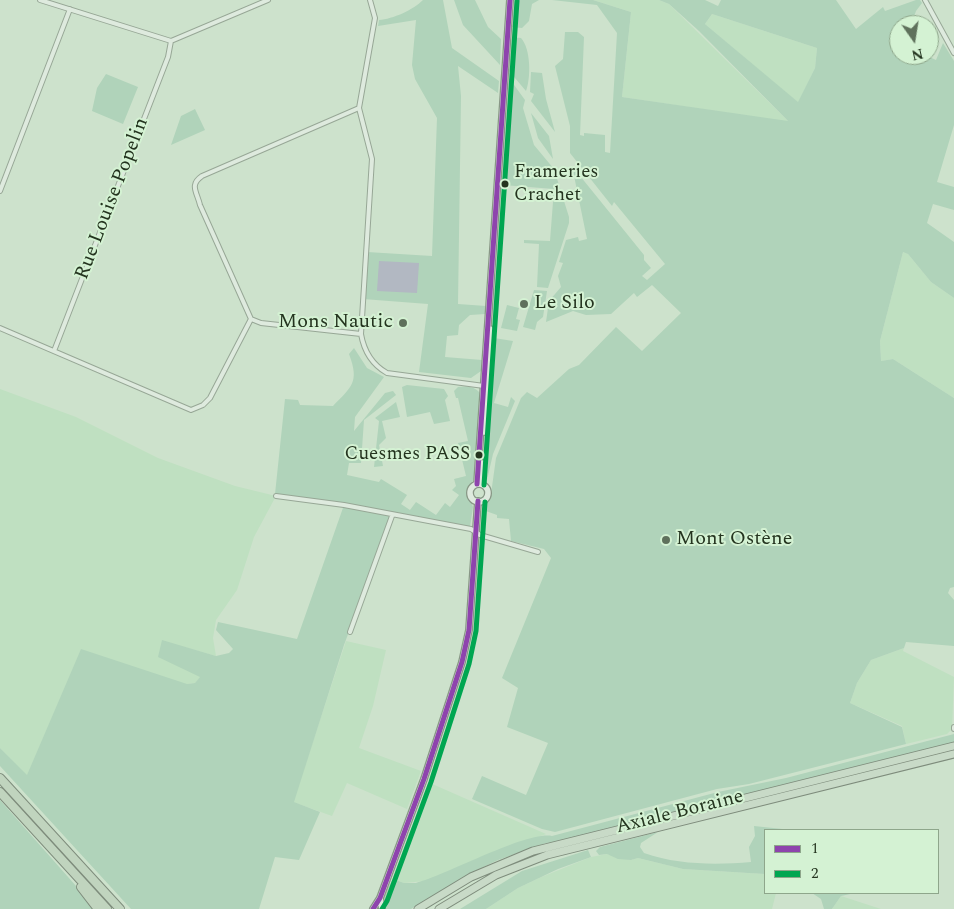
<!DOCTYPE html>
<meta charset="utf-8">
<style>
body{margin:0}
#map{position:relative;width:954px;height:909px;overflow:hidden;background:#cde2cc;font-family:Spectral,serif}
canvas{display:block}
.legend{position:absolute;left:764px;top:829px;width:175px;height:65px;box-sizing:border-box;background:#d4f2d3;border:1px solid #8ea68b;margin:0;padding:6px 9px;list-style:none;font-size:15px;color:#24341f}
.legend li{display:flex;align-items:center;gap:10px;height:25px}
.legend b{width:25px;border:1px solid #8ea68b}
.north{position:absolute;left:889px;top:15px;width:50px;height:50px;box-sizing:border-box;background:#d4f2d3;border:1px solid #8ea68b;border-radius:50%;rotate:167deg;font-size:14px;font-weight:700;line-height:20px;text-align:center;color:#24341f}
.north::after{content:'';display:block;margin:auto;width:18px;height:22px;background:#5f715c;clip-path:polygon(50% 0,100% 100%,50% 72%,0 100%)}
</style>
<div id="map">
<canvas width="954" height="909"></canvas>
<ul class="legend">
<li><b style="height:6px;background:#8e44ad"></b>1</li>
<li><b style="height:6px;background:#00a651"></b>2</li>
</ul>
<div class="north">N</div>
</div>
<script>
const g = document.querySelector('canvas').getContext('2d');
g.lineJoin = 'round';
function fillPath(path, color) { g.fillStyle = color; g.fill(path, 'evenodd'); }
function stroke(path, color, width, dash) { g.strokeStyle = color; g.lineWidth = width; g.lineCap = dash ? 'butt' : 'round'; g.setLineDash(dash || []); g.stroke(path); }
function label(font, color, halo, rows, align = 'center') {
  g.font = font + ' Spectral,serif'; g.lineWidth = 4; g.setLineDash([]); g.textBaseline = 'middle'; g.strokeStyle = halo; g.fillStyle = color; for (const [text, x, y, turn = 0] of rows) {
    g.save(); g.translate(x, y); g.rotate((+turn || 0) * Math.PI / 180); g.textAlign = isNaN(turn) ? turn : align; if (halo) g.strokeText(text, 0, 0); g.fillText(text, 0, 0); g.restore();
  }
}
fillPath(new Path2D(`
 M593 0H659L669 4 789 122 622 97 631 12Z
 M712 14 817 48 815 68 798 103 705 24Z
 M903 252 908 254 931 282 954 298V398L893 359 881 361 880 341Z
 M0 389 76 417 158 458 235 486 276 496 254 537 237 590 216 620 213 638 216 656 162 641 201 677 195 683 187 684 27 776 0 748Z
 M346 641 386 650 373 706 359 748 421 771 407 809 347 783 332 816 293 802Z
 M904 648 903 651 954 677 952 729 947 734 906 744 902 726 850 703 857 683 871 660Z
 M430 783 546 834 425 881 404 883 393 879Z
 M607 854 631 860 638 858 683 869 765 874V893H776L772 909H486L518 888 539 878 591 857Z
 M841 896 881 909H832Z`), '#bfe0c1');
fillPath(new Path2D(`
 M423 0H443L452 48 499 81 498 93 458 66 461 96 458 304 486 306 485 314 470 315 459 325 458 335 447 336 445 357 482 360 481 371 471 378 419 372 428 304 363 299 367 252 432 256 437 118 415 79 412 65 416 20 378 26 379 20C393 19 413 10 423 0Z
 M454 0H475L488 27 501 39 500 65 463 25Z
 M515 0H539L532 4 529 21 522 28 512 27Z
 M552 0H593L631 12 622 97 788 121 699 31 669 4 659 0H705L718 6 721 0H836L856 29 883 7 885 11 916 0H920L922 3 916 11 911 25H899V55H925L936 60 943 43 954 61V125L937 182 954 187V210L933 204 927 223 954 242V298L931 282 908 254 903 252 880 341 881 361 893 359 954 398V587L950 588 948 593 954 600V646L906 642 904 648 871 660 857 683 850 703 902 727 906 744 749 784 717 789 555 832 542 829 472 799 482 776 526 795 548 743 507 727 518 688 502 678 551 558 544 549 511 541 509 519 497 518V515L483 510 484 503 491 494 496 458 521 398 527 392 537 398 569 369 579 365 616 327 642 351 681 313 652 285 637 297 634 293 611 314 586 315 573 311 546 322 549 301 561 287 558 276 563 263 559 262 566 240 578 237 579 241 587 239 572 166 644 255V260L651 268 642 276 647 280 665 264 614 202 612 206 570 153V126L555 66 563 59 565 32H578L584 37 580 135 584 136V133L605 135V152L610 153 617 33 597 5ZM712 14 817 48 815 68 798 102 705 24Z
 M512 37 521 38C531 49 531 78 526 91L509 71Z
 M531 72 542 73 546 99 555 132 531 101 534 94 530 92Z
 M106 74 138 87 123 124 92 111 97 88Z
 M509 78 525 100 523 108 534 145 554 169 569 217V223L548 288 537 287 539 244 524 243V240L550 241 554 189 503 185Z
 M195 109 205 130 171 145 181 116Z
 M531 113 549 136 553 159 538 138Z
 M534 290 547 291 543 317 537 322 535 330 523 327Z
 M507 305 519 308 516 319 520 320 517 331 501 328Z
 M494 338 513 341 494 403 508 407 511 397 515 401 493 454 487 480Z
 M354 348 367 368 384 377 355 417 354 431 385 393 393 391 396 395 364 420 361 463H349L347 475 379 482 381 479 407 495 401 504 410 510 416 502 436 515 445 503 450 507 459 495 452 490 456 486 454 479 466 476 458 443 468 441 458 398H456L454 391 458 387C466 386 474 386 480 393L475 477 467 491 473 507 470 527 275 494 285 399 298 400 300 405 333 406C351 387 360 383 349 354Z
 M407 385 444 389 448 396 445 400 450 421 434 424 430 412 407 417 402 387Z
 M396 402 400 417 382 421 386 438 379 445 383 466 374 467 379 421 375 418Z
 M344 505 392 516 344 645 294 802 320 812 299 860 275 857 259 909H131L0 766V748L27 775 81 649 187 684 195 683 200 677 158 657 162 640 216 656 229 653 233 649 216 630 218 622 297 639Z
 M954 734V746L562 842 546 843 498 860 469 874 411 909H384C381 897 387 889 393 879L404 883H416C447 875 526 831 552 836L718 792 786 778Z
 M0 800 76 886 94 909H0Z
 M754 826 792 830H765V874L683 869 638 858 631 860 618 859 607 854 599 855 596 851 600 847 658 832 641 843 640 847 644 853C678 865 716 865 751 862L749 847 755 836Z
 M588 850 591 857 558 869 518 888 486 909H460L522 871Z
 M812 893H855L841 896 832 909H824L821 899Z`), '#b0d3ba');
fillPath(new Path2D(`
 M379 261 419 263 417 293 377 291Z`), '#b2b8c2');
const minor = new Path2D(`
 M40 0 171 41
 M370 0 375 18 359 108 372 159 361 334C364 351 371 364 387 373L484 386
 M925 0 954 53
 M359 108 202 176C189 185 197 192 200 205L251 319 261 323 361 334
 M0 191 70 9
 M0 328 191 410 203 405 210 398 251 319
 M54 351 168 57 171 41 268 0
 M276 496 344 505 471 529 480 535 538 552
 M350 632 392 516
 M954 729V727`);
const secondary = new Path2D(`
 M484 432 490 329
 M477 484 510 0
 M482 484 483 463
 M470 493a9 9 0 1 1 18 0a9 9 0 1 1-18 0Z
 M380 898 382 909
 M373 909 380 898 424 779 462 662 469 630 478 501`);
const trunk = new Path2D(`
 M418 909 471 877 533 851 954 746
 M439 909 496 875 547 855 954 754`);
const motorway = new Path2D(`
 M0 778 120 909
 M0 792 107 909
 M81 887 98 909`);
stroke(minor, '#97a796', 6);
stroke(secondary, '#889786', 8);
stroke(trunk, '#7e8c7c', 9);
stroke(motorway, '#7e8c7c', 10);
stroke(minor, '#deeade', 4);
stroke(secondary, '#deeade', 5.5);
stroke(trunk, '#c8dac7', 7);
stroke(motorway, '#c0d4be', 8);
stroke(new Path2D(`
 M477 484 510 0
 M373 909 380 898 424 779 462 662 469 630 478 501`), '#8e44ad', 5);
stroke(new Path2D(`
 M484 485 517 1
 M382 909 387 901 431 782 469 664 476 631 485 502`), '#00a651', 5);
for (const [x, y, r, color] of [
 [505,184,4.5,"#24341f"],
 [524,304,5,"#5f715c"],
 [403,323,5,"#5f715c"],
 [479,455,4.5,"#24341f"],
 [666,540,5,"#5f715c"]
]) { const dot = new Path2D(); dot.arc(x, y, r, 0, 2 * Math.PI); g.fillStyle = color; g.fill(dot); stroke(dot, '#d4f2d3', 2); }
label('19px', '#24341f', '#d4f2d3', [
 ["Frameries",514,173],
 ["Crachet",514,196],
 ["Cuesmes PASS",470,455,"right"]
], 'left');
label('20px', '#24341f', '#d4f2d3', [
 ["Rue Louise Popelin",113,199,-69],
 ["Axiale Boraine",680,813,-14]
]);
label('20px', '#24341f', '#d4f2d3', [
 ["Le Silo",534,304],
 ["Mons Nautic",393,323,"right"],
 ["Mont Ostène",676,540]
], 'left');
</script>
